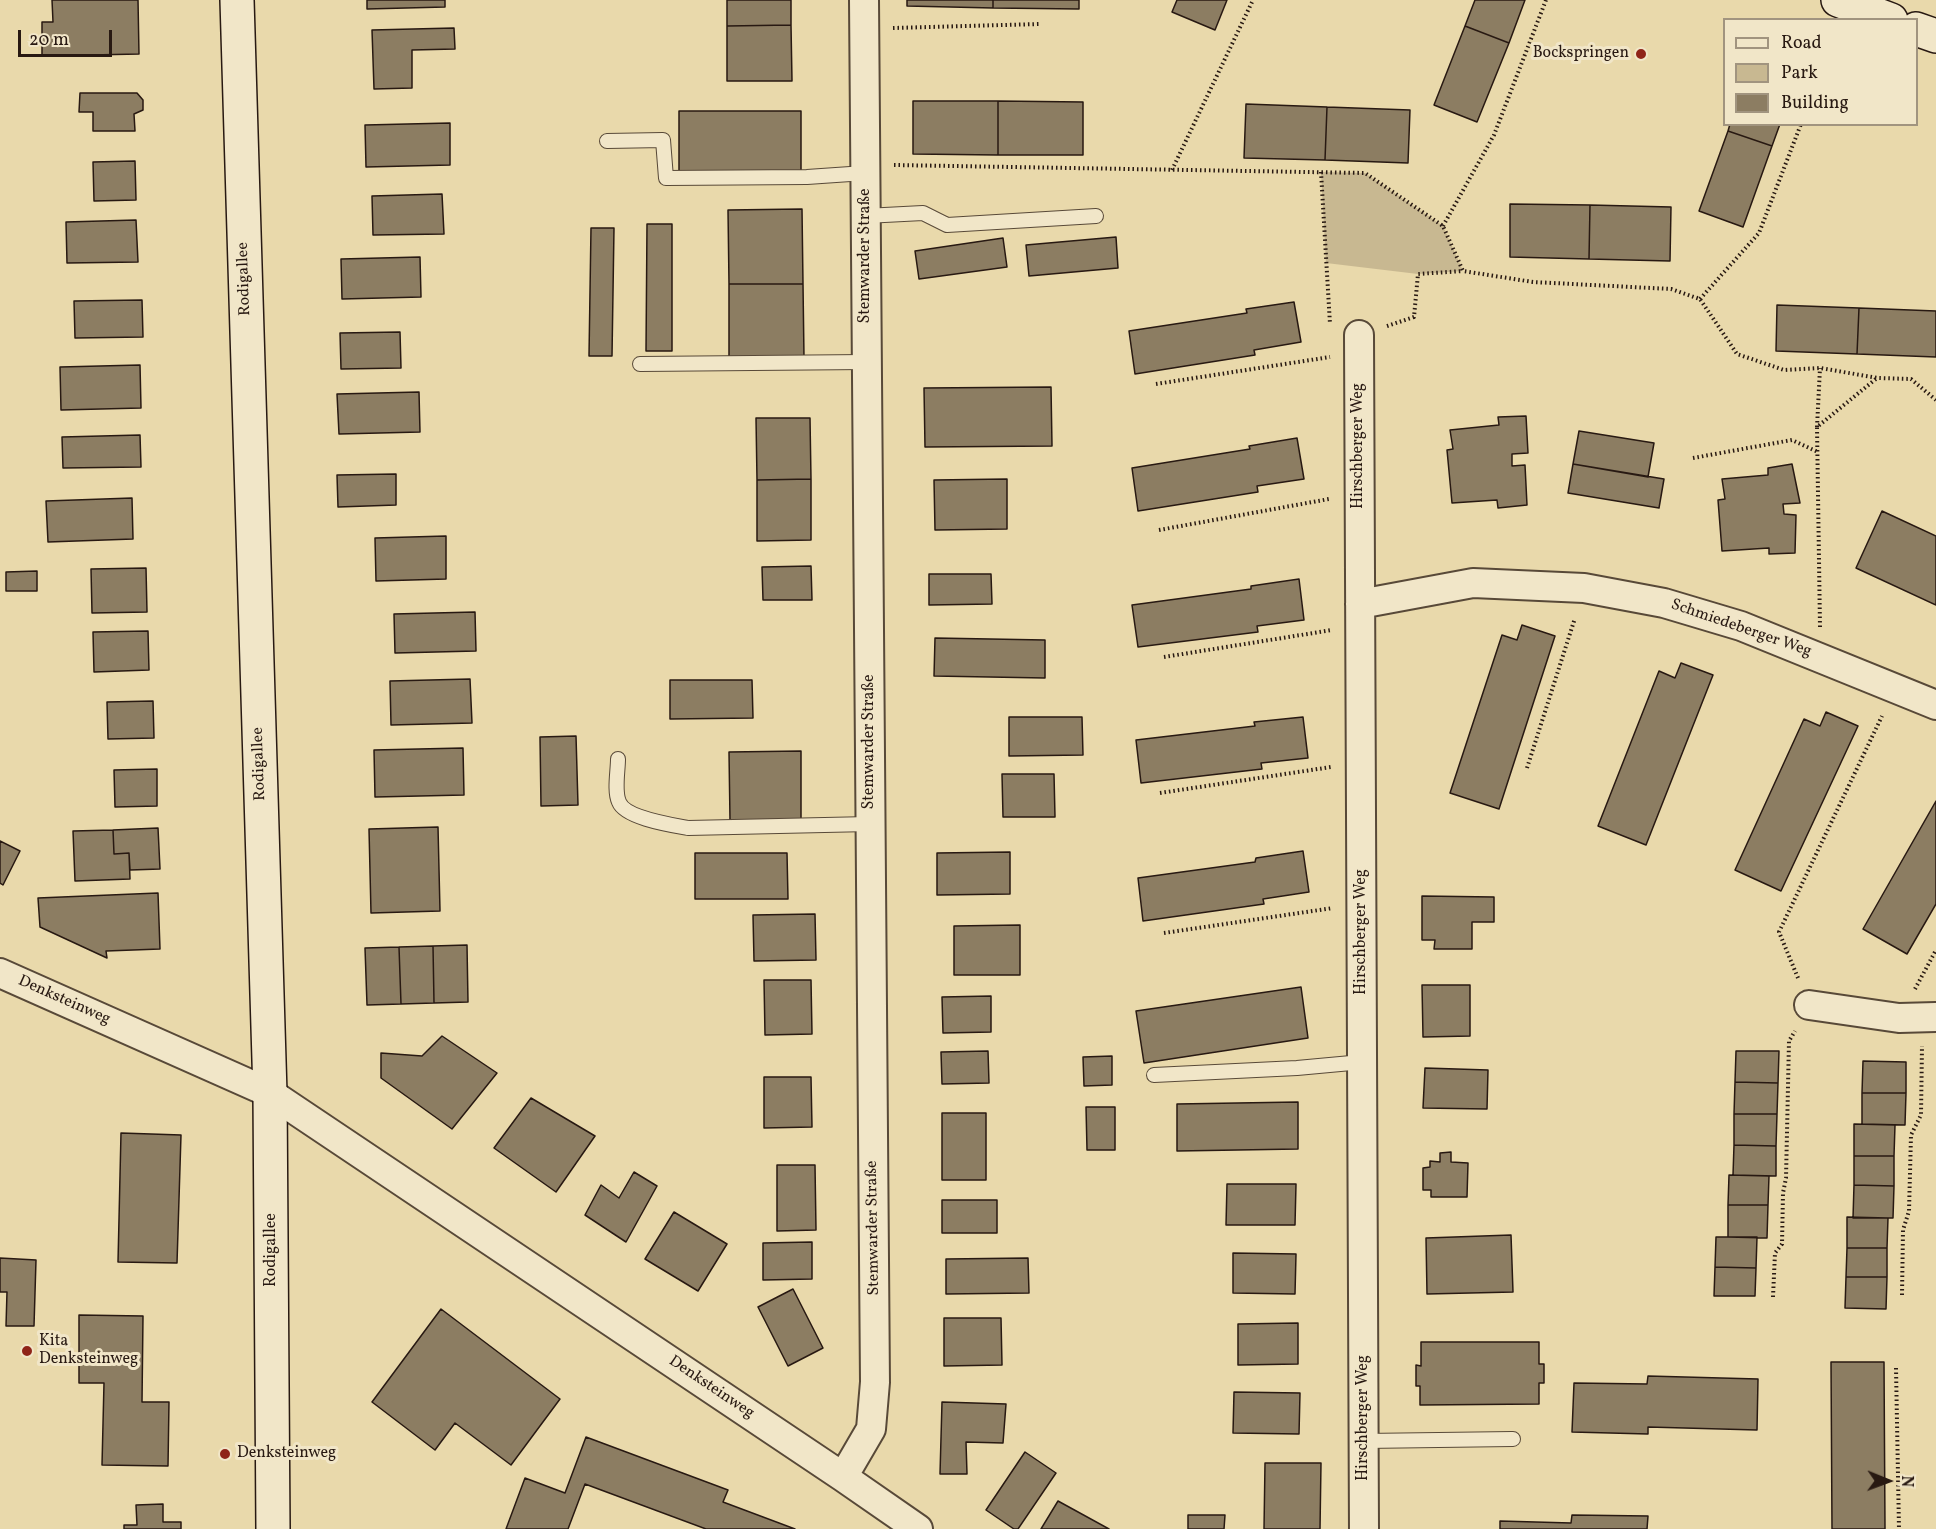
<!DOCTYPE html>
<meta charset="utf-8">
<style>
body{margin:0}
#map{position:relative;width:1936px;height:1529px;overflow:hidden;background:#e9d9ab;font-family:Vollkorn,serif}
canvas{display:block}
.legend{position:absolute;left:1723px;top:18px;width:195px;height:108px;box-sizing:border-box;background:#f1e6c8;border:2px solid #a1947f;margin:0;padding:8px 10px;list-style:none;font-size:18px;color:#281912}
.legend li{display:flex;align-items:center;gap:12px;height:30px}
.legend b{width:30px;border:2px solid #a1947f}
.north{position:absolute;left:1858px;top:1451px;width:60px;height:60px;-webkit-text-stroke:4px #f1e6c8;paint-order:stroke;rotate:91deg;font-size:16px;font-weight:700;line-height:24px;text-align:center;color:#281912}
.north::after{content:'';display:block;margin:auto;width:21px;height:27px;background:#281912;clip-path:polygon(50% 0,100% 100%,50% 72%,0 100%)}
.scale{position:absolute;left:18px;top:30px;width:94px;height:27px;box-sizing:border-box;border:3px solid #281912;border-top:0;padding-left:8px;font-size:18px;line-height:21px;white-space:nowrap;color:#281912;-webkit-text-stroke:4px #f1e6c8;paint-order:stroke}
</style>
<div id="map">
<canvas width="1936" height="1529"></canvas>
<ul class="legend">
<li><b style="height:8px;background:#f1e6c8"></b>Road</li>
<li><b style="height:16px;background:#c8b891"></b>Park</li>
<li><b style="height:16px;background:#8c7d62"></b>Building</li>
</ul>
<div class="north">N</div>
<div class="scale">20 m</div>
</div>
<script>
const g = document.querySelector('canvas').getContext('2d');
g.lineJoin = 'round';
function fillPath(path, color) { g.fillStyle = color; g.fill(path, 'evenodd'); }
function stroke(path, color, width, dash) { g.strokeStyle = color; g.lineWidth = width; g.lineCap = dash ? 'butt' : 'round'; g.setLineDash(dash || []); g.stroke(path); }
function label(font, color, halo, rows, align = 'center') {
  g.font = font + ' Vollkorn,serif'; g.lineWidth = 6; g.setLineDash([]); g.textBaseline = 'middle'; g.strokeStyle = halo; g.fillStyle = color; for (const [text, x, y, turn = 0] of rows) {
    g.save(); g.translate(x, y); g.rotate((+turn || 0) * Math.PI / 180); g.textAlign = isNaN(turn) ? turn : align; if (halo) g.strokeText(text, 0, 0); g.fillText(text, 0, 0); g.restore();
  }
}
fillPath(new Path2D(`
 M1321 172 1365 173 1443 226 1463 271 1418 274 1326 263Z`), '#c8b891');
const building = new Path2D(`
 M52 0H138L139 54 42 56V22H53Z
 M367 0H445V7L367 9Z
 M727 0H791V25L727 26Z
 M907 0H993V8L907 6Z
 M993 0H1079V9L993 8Z
 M1177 0H1227L1215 30 1172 12Z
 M1475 0H1525L1509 43 1465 26Z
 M791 25 792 81H727V26Z
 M1465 26 1509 43 1477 122 1434 105Z
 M454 28 455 49 412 50V88L374 89 372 30Z
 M80 93H137L143 100V110L134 114 135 131H93V112H79Z
 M913 101H998V155L913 154Z
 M998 101 1083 102V155H998Z
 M1246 104 1327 107 1325 160 1244 158Z
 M1327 107 1410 110 1408 163 1325 160Z
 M679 111H801V173H679Z
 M450 123V165L366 167 365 125Z
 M1730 124H1780L1772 146 1728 131Z
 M1728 131 1772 146 1743 227 1699 211Z
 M135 161 136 200 94 201 93 162Z
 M442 194 444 234 373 235 372 196Z
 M1510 204 1590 205 1589 259 1510 257Z
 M1590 205 1671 207 1670 261 1589 259Z
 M802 209 803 284H729L728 210Z
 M136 220 138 262 67 263 66 222Z
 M647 224H672V351H646Z
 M591 228H614L612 356H589Z
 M1116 237 1118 268 1029 276 1026 245Z
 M1003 238 1007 267 919 279 915 251Z
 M420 257 421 297 342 299 341 259Z
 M729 284H803L804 358 729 359Z
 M142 300 143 337 75 338 74 301Z
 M1294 302 1301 342 1254 350 1255 355 1135 374 1129 331 1247 313 1246 309Z
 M1777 305 1859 308 1857 354 1776 351Z
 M1859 308 1936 311V357L1857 354Z
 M400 332 401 368 341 369 340 333Z
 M140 365 141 408 61 410 60 367Z
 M1051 387 1052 446 925 447 924 388Z
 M419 392 420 432 339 434 337 394Z
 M1526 416 1528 453 1512 454V466L1525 465 1527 505 1498 508 1497 500 1452 503 1447 450 1453 449 1450 430 1499 425 1498 417Z
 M756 418H810L811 479 757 480Z
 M1579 431 1654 443 1648 477 1573 464Z
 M140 435 141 467 63 468 62 437Z
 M1297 438 1304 479 1257 486 1258 492 1138 511 1132 468 1250 449 1249 446Z
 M1573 464 1664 479 1659 508 1568 493Z
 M1792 464 1800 503 1783 504 1784 514 1796 515 1795 553 1769 554V548L1722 551 1718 500 1725 499 1722 479 1768 475V468Z
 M396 474V505L338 507 337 475Z
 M811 479V540L757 541V480Z
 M1007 479V529L935 530 934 480Z
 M132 498 133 539 48 542 46 501Z
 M1882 511 1936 536V605L1856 568Z
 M446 536V579L376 581 375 538Z
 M811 566 812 600H763L762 567Z
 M146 568 147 612 92 613 91 569Z
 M37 571V591H6V572Z
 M929 574H991L992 604 929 605Z
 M1299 579 1304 620 1257 626 1258 632 1138 647 1132 605 1251 589V586Z
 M475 612 476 651 395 653 394 614Z
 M1522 625 1555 636 1499 809 1450 793 1502 635 1517 640Z
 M148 631 149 670 94 672 93 632Z
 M935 638 1045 640V678L934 676Z
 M1681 663 1713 675 1646 845 1598 826 1659 671 1675 678Z
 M470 679 472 723 391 725 390 681Z
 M670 680H752L753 718 670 719Z
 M153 701 154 738 108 739 107 702Z
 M1826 712 1858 726 1781 891 1735 870 1804 719 1820 726Z
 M1009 717H1082L1083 755 1009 756Z
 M1303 717 1308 758 1261 763 1262 769 1141 783 1136 740 1255 726 1254 722Z
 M576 736 578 805 541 806 540 737Z
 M463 748 464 795 375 797 374 750Z
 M801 751V820H730L729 752Z
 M157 769V806L115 807 114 770Z
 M1002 774H1054L1055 817H1003Z
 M1936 801V904L1907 954 1863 929Z
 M438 827 440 911 371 913 369 829Z
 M158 828 160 869 130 870 129 853 114 854 113 830Z
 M113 830 114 854 129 853 130 879 75 881 73 831Z
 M0 841 20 851 3 885 0 883Z
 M1303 851 1309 892 1263 899 1264 904 1143 921 1138 878 1255 862 1256 858Z
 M1010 852V894L937 895V853Z
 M695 853H787L788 899H695Z
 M158 893 160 949 106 951 107 958 40 927 38 898Z
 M1422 896 1494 897V922H1472V949H1434L1435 940H1422Z
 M815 914 816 960 754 961 753 915Z
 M1020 925V975H954V926Z
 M467 945 468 1002 434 1003 433 946Z
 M433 946 434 1003 401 1004 399 947Z
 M399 947 401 1004 367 1005 365 948Z
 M764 980H811L812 1034 765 1035Z
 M1422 985H1470V1036L1423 1037Z
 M1301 987 1308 1038 1144 1063 1136 1011Z
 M991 996V1032L943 1033 942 997Z
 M442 1036 497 1073 452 1129 381 1078V1053L422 1056Z
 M988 1051 989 1083 942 1084 941 1052Z
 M1736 1051H1779L1778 1083 1735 1082Z
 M1112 1056V1085L1084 1086 1083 1057Z
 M1863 1061 1906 1062V1093H1862Z
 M1425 1068 1488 1070 1487 1109 1423 1108Z
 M764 1077H811L812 1127 764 1128Z
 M1735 1082 1778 1083 1777 1114H1734Z
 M1862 1093H1906L1905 1125 1862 1124Z
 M531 1098 595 1136 556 1192 494 1148Z
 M1298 1102V1149L1177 1151V1104Z
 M1086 1107H1115V1150H1087Z
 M942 1113H986V1180H942Z
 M1734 1114H1777L1776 1146 1734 1145Z
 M1854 1124 1895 1125 1894 1156H1854Z
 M121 1133 181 1135 177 1263 118 1262Z
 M1734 1145 1776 1146V1176L1733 1175Z
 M1451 1152V1162L1468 1163 1467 1197H1431V1190H1423V1168L1430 1167V1161L1440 1162V1153Z
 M1854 1156H1894V1186L1854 1185Z
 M777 1165H815L816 1230 777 1231Z
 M634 1172 657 1186 626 1242 585 1215 601 1185 619 1198Z
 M1729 1175 1769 1176 1768 1205H1728Z
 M1227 1184H1296L1295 1225H1226Z
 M1854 1185 1894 1186 1893 1218H1853Z
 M942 1200H997V1233H942Z
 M1728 1205H1768L1767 1238 1728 1237Z
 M674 1212 727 1244 698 1291 645 1259Z
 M1847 1217 1888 1218 1887 1248H1847Z
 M1511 1235 1513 1292 1427 1294 1426 1238Z
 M1716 1237H1757L1756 1268 1715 1267Z
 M812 1242V1279L763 1280V1243Z
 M1847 1248H1887V1277H1846Z
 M1233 1253 1296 1254 1295 1294 1233 1293Z
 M0 1258 36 1260 34 1326H6L7 1292H0Z
 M1028 1258 1029 1293 946 1294V1259Z
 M1715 1267 1756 1268 1755 1296H1714Z
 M1846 1277H1887L1886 1309 1845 1308Z
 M793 1289 823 1348 788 1366 758 1307Z
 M441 1309 560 1399 511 1465 455 1423 435 1450 372 1402Z
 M79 1315 143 1316 142 1402H169L168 1466 102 1465 104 1383H79Z
 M944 1318H1001L1002 1365 944 1366Z
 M1298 1323V1364L1238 1365V1324Z
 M1421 1342H1539V1364H1544V1383H1539V1404L1420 1405V1386H1416V1365L1421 1366Z
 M1831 1362H1884L1885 1529H1832Z
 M1648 1376 1758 1379 1757 1430 1648 1427V1434L1572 1432 1574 1383 1647 1384Z
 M1234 1392 1300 1393 1299 1434 1233 1433Z
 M942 1402 1006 1404 1003 1443 966 1442 967 1474H940Z
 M586 1437 728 1490 723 1502 795 1529H706L585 1484 568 1529H506L525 1478 565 1493Z
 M1025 1452 1056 1473 1018 1529H1014L986 1510Z
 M1265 1463H1321L1320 1529H1264Z
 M1058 1501 1109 1529H1041Z
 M163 1504V1522H181V1529H124V1525H137L136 1505Z
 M1188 1515H1225L1224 1529H1188Z
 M1572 1515 1648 1516 1647 1529H1500V1521L1571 1523Z`);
fillPath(building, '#8c7d62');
stroke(building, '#281912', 1.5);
const lane = new Path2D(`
 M607 141 663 140 666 178 807 177 865 173
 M865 216 923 213 947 225 1096 216
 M640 364 866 362
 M618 759C618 771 614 791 619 802 625 818 672 825 688 828L870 824
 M1154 1075 1297 1068 1362 1062
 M1364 1441 1513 1439`);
const street = new Path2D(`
 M1359 335 1364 1529
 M1360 604 1473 583 1584 588 1664 603 1741 626 1936 705
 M0 973 270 1093 843 1477 918 1529
 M1809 1005 1899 1018 1936 1017
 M843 1477 871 1429 875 1382 864 0`);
const secondary = new Path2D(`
 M237 0 270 1093 273 1529
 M1838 0 1891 20
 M1916 29 1936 36`);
stroke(lane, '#584938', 16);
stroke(street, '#584938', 32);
stroke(secondary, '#281912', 36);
stroke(new Path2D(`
 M893 28 1039 24
 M894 165 1365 173 1443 226 1463 271 1533 282 1671 289 1700 299 1737 354 1784 370 1820 368 1878 378 1911 379 1936 400
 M1172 170 1253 0
 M1321 172 1330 324
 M1443 226 1494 135 1546 0
 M1700 299 1759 233 1801 124
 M1387 326 1414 317 1418 274 1463 271
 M1156 384 1330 357
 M1817 427 1820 368
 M1693 458 1792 440 1818 452
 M1159 530 1329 499
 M1820 627 1817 427 1877 378
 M1164 657 1332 630
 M1527 768 1575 618
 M1160 793 1331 767
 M1164 933 1333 908
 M1798 978 1779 932 1882 716
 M1915 989 1936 950
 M1902 1295 1903 1230 1909 1211 1911 1135 1921 1115 1922 1046
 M1773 1297 1775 1253 1782 1244 1783 1193 1786 1178 1789 1041 1795 1031
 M1896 1368 1899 1529`), '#281912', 4, [1.5, 3]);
stroke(lane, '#f1e6c8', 14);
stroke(street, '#f1e6c8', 28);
stroke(secondary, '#f1e6c8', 33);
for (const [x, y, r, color] of [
 [1641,54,6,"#8f2418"],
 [27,1351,6,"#8f2418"],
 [225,1454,6,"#8f2418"]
]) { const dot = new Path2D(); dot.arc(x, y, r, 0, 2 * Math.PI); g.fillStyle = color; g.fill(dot); stroke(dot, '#f1e6c8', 2); }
label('16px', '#281912', '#f1e6c8', [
 ["Bockspringen",1629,54,"right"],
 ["Kita",39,1342],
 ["Denksteinweg",39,1360],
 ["Denksteinweg",237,1454]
], 'left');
label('16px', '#281912', '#f1e6c8', [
 ["Stemwarder Straße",866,256,-90],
 ["Rodigallee",245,279,-92],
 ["Hirschberger Weg",1359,446,-90],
 ["Schmiedeberger Weg",1741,629,19],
 ["Stemwarder Straße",870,742,-90],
 ["Rodigallee",260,764,-92],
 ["Hirschberger Weg",1362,932,-90],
 ["Denksteinweg",64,1001,24],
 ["Stemwarder Straße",874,1228,-91],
 ["Rodigallee",272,1250,-90],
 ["Denksteinweg",711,1388,34],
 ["Hirschberger Weg",1364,1418,-90]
]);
</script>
